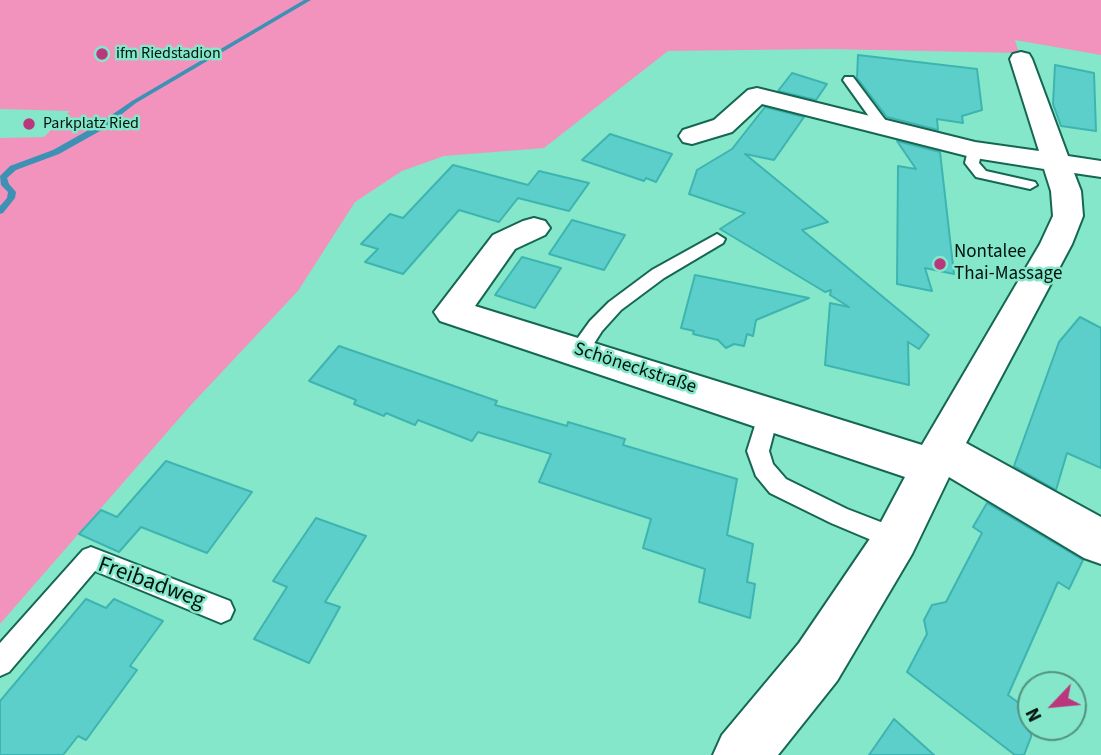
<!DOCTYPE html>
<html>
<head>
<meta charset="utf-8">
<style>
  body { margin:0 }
  #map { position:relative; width:1101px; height:755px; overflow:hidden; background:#85e7c9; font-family:"Source Sans 3",sans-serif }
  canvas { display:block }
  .north { position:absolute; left:1017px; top:671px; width:70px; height:70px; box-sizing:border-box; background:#85e7c9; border:2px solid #50927e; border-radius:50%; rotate:244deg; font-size:19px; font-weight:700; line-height:28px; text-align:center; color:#00130d }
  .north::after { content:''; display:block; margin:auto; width:24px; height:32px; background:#bb377d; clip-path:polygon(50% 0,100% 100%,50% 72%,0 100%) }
</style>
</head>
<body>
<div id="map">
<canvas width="1101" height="755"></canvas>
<div class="north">N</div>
</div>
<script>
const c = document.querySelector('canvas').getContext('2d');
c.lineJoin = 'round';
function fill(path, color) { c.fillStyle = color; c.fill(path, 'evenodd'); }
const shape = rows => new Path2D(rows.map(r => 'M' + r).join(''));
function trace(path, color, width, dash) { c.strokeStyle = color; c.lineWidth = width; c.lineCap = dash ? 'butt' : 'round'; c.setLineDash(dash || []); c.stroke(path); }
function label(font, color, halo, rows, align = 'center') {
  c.font = font + ' "Source Sans 3",sans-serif'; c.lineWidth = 5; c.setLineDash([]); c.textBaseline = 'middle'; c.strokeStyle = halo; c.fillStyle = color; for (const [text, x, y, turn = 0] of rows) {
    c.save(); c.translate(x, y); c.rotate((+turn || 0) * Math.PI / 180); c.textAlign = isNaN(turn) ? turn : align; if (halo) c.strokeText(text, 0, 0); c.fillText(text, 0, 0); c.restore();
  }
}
fill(shape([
  [0,0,1101,0,1101,55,1015,40,1019,53,828,49,668,51,544,148,444,156,402,171,355,202,298,291,190,406,0,624,0,138,44,137,70,111,0,109]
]), '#f293be');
fill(shape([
  [304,0,311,0,136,103,100,131,59,154,16,170,7,178,9,184,16,192,15,198,3,213,0,214,0,206,7,198,8,192,1,185,0,176,10,166,53,150,94,127,132,101,304,0]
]), '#3c91b4');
const building = shape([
  [858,55,977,69,982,110,962,116,963,123,937,119,938,130,887,117,857,78,858,55],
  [1055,65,1094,73,1096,131,1061,126,1053,104,1055,65],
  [792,73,827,84,816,100,778,91,792,73],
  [765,107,804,117,774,160,745,154,828,222,802,230,929,335,919,349,908,342,909,385,825,365,830,303,849,307,830,295,831,290,825,292,720,229,745,213,689,194,697,170,732,149,765,107],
  [610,134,672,154,656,182,646,178,644,181,582,160,610,134],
  [897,141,940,152,954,274,925,268,932,291,897,284,898,166,916,169,897,141],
  [453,165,528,185,539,171,589,183,569,211,518,198,499,222,459,210,403,274,365,262,378,249,361,244,390,214,403,218,453,165],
  [572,220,625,235,604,270,549,254,572,220],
  [522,257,561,268,535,308,495,295,522,257],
  [695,275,809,298,756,320,753,336,747,334,744,346,734,344,726,348,718,340,693,334,694,331,681,328,695,275],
  [1080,317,1101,328,1101,468,1067,453,1056,490,1014,466,1059,342,1080,317],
  [339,346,497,401,495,405,567,426,568,422,625,439,623,445,737,479,727,535,753,544,747,582,755,584,750,618,699,602,705,569,643,548,651,519,539,482,551,454,478,432,472,441,418,420,415,425,386,413,384,416,354,404,356,400,309,381,339,346],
  [166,461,252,492,207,553,141,527,119,552,79,534,101,510,117,517,166,461],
  [987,503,1083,560,1069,589,1058,582,1008,695,1031,712,1031,737,1024,755,1015,755,907,672,927,634,924,620,932,605,946,602,982,533,973,527,987,503],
  [316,518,366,536,325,602,340,607,309,663,254,639,287,587,273,581,316,518],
  [86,599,106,608,114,599,163,621,130,666,137,670,86,740,78,736,63,755,0,755,0,701,86,599],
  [894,719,934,755,869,755,894,719]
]);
fill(building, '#5dcfca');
trace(building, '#3eb4b0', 2);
const lane = shape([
  [845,77,853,77,892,129,890,132,880,132,843,80,845,77],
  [975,146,982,150,979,163,986,171,1035,182,1037,185,1030,189,976,177,965,163,968,150,975,146],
  [717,234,725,239,723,243,664,278,621,310,602,331,586,356,572,356,570,351,572,346,590,321,609,302,652,270,717,234],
  [769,405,776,407,779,413,769,451,773,464,786,479,847,509,904,531,908,539,904,547,896,550,888,547,831,523,770,493,756,476,747,451,759,413,762,407,769,405],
  [91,547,230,601,234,610,230,619,221,623,95,571,9,672,0,676,0,643,83,550,91,547]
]);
const street = shape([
  [1021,52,1029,54,1032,59,1068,156,1101,161,1101,177,1074,173,1081,191,1083,216,1072,244,966,443,1101,517,1101,564,1084,558,949,477,912,554,837,681,778,755,713,755,722,735,799,643,880,524,905,477,440,321,434,312,493,235,523,221,534,218,545,221,550,228,545,235,515,249,475,306,922,445,1040,244,1053,216,1051,191,1044,169,975,158,762,104,732,132,692,144,683,142,679,136,683,130,714,120,748,90,757,88,975,142,1039,151,1010,59,1013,54,1021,52]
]);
trace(lane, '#156753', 4);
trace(street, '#156753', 4);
fill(lane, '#fff');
fill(street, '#fff');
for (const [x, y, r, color] of [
  [102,54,7,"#bb377d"],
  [29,124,7,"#bb377d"],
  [940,264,7,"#bb377d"]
]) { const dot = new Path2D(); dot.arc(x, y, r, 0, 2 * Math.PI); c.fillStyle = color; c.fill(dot); trace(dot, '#85e7c9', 2.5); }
label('16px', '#00130d', '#85e7c9', [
  ["ifm Riedstadion",116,54],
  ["Parkplatz Ried",43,124]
], 'left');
label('19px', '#00130d', '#85e7c9', [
  ["Nontalee",954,253],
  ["Thai-Massage",954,275]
], 'left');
label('19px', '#00130d', '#85e7c9', [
  ["Schöneckstraße",635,369,18]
]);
label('23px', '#00130d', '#85e7c9', [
  ["Freibadweg",151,584,20]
]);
</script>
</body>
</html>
